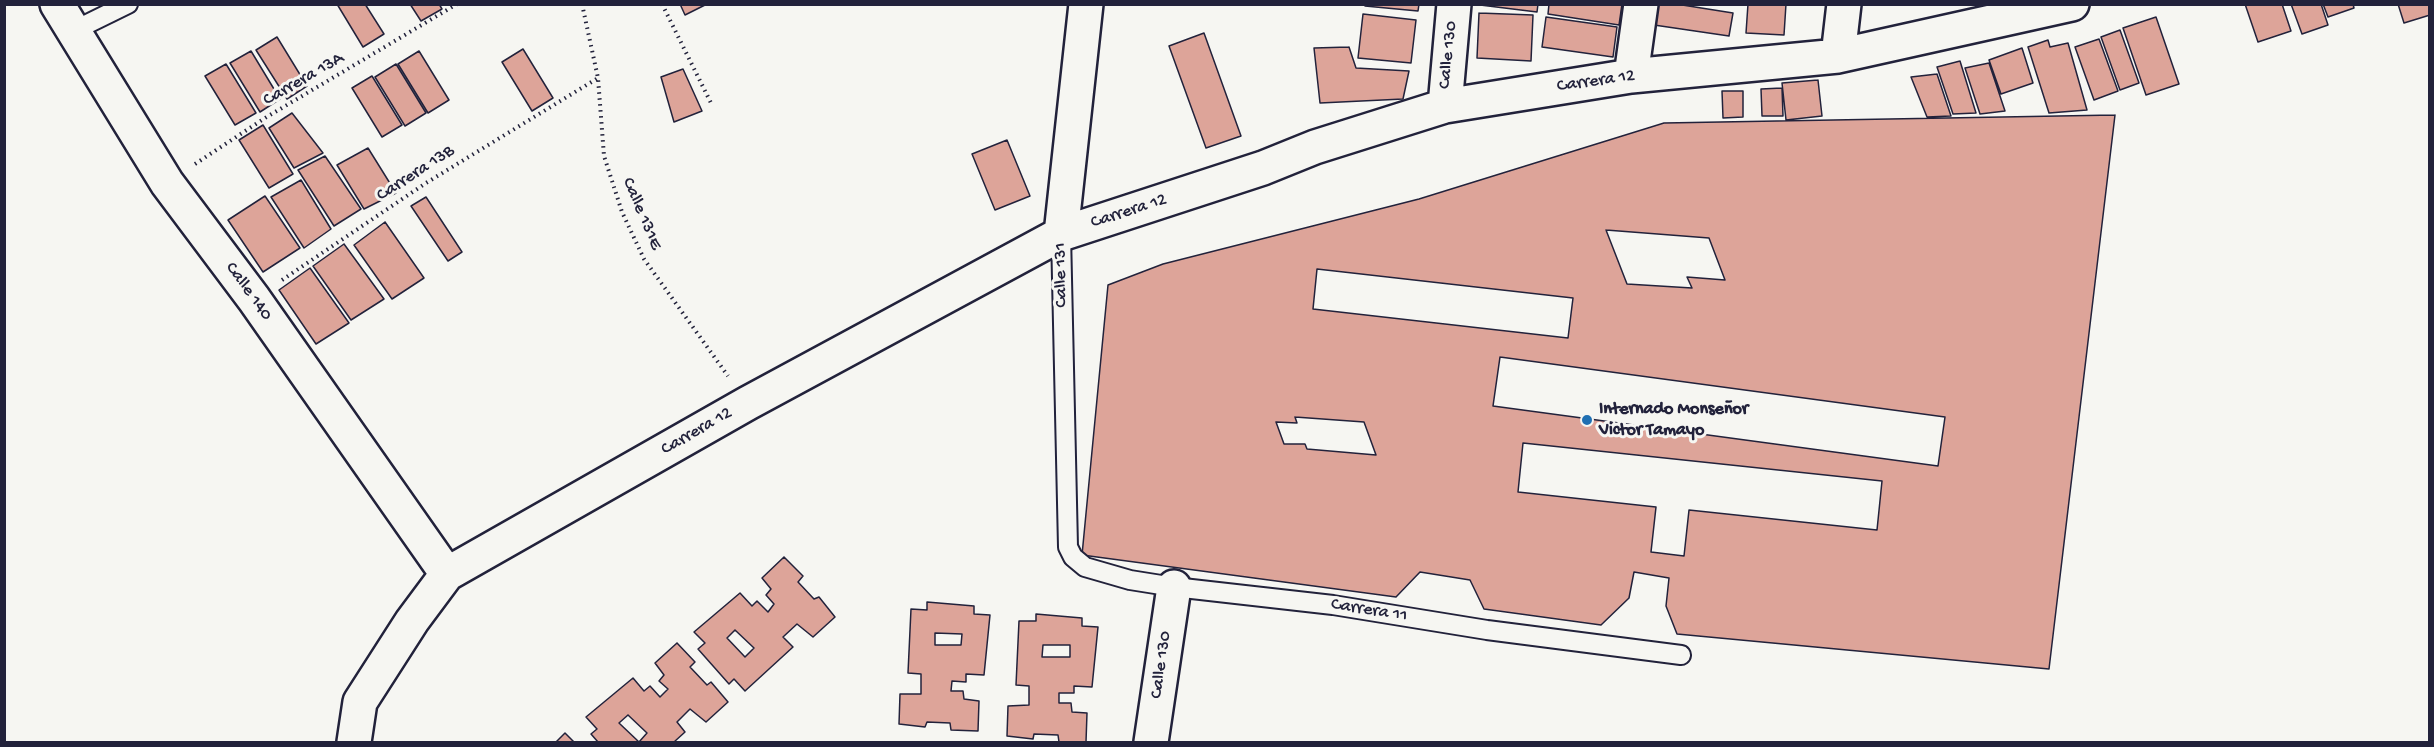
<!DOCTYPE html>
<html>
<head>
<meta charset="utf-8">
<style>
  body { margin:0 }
  #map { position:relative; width:2434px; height:747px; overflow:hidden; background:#f6f6f2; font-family:"Gochi Hand",sans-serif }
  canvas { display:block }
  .frame { position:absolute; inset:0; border:6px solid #22223b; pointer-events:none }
</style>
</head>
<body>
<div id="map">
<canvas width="2434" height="747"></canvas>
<div class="frame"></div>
</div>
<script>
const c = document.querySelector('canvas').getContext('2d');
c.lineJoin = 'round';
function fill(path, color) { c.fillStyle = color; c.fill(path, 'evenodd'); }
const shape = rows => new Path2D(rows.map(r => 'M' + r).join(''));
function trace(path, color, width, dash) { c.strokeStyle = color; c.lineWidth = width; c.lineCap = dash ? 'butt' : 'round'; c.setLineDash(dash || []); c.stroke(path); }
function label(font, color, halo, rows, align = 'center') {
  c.font = font + ' "Gochi Hand",sans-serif'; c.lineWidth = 6; c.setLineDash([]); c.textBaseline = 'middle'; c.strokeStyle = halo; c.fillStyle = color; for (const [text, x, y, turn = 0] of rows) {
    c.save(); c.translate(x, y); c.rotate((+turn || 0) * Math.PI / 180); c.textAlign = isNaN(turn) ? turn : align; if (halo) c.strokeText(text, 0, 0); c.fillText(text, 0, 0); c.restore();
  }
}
const building = shape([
  [337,4,365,4,384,34,363,47,337,4],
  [410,4,439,4,442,9,421,21,410,4],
  [680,4,707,4,685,15,680,4],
  [1365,4,1419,4,1418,11,1365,6,1365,4],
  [1472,4,1538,4,1537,12,1472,4],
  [1549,4,1622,4,1619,25,1548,14,1549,4],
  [1658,4,1676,4,1733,13,1729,36,1654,25,1658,4],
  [1748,4,1786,4,1784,35,1746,33,1748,4],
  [2245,4,2282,4,2291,31,2258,42,2245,4],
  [2291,4,2321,4,2328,25,2302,34,2291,4],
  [2323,4,2353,4,2354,8,2328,17,2323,4],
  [2398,4,2430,4,2430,15,2404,23,2398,4],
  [1479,13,1533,15,1531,61,1477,58,1479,13],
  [1363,14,1416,20,1411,63,1358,58,1363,14],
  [1546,17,1617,27,1613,57,1542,47,1546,17],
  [2156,17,2179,84,2146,95,2123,28,2156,17],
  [2120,30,2139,83,2120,90,2101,37,2120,30],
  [1204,33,1241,136,1206,148,1169,46,1204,33],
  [277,37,307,86,287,99,256,50,277,37],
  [2099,39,2118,91,2094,100,2075,47,2099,39],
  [2048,40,2050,47,2068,43,2087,110,2049,113,2028,47,2048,40],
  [1349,47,1356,68,1409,71,1403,99,1320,103,1314,48,1349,47],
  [2022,48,2033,83,2001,94,1989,60,2022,48],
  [523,49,553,98,532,111,502,62,523,49],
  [251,51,280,99,260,112,230,63,251,51],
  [419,51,449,100,428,113,398,64,419,51],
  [1960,61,1976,113,1953,114,1937,67,1960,61],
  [1989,63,2005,111,1980,114,1965,68,1989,63],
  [226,64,256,113,235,125,205,76,226,64],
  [396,64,426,113,405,126,375,77,396,64],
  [683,69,702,111,674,122,661,77,683,69],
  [1937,74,1951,116,1927,117,1911,77,1937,74],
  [372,76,402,125,382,137,352,88,372,76],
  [1818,80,1822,116,1786,120,1782,83,1818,80],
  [1782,88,1783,116,1762,116,1761,89,1782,88],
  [1722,91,1743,91,1743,117,1723,118,1722,91],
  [292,113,323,153,294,168,269,128,292,113],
  [2115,115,2049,669,1677,634,1666,606,1669,578,1634,572,1629,598,1601,625,1484,609,1470,580,1420,572,1396,597,1082,555,1108,285,1163,264,1419,199,1664,123,2115,115],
  [263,125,293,174,269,188,239,140,263,125],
  [1007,140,1030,196,995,210,972,154,1007,140],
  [368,148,396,193,364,209,337,165,368,148],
  [325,156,361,209,334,226,298,170,325,156],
  [301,180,331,229,304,248,271,197,301,180],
  [265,196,300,248,263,272,228,220,265,196],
  [426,197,462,252,448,261,411,206,426,197],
  [385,222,424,278,392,299,354,245,385,222],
  [1606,230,1709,238,1725,280,1687,277,1692,288,1627,284,1606,230],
  [344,244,384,299,351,320,313,266,344,244],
  [310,268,349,323,316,344,279,290,310,268],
  [1317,269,1573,298,1568,338,1313,309,1317,269],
  [1500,357,1945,417,1938,466,1493,406,1500,357],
  [1295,417,1364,422,1376,455,1307,449,1305,444,1284,444,1276,422,1297,423,1295,417],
  [1523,443,1882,481,1877,530,1689,510,1684,556,1651,552,1656,507,1518,492,1523,443],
  [784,557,803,576,798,582,814,599,819,597,835,617,813,637,797,624,783,637,793,647,745,691,734,679,729,684,698,649,705,643,694,632,740,593,752,606,757,601,768,612,774,604,766,595,771,589,762,578,784,557],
  [735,630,754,648,745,657,727,638,735,630],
  [927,602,974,606,974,614,990,615,984,675,966,674,966,682,952,681,951,691,963,691,964,699,979,701,978,731,951,730,950,723,927,722,925,727,899,724,900,694,921,694,921,674,908,673,911,609,927,610,927,602],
  [935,633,962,634,961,645,935,645,935,633],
  [1036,614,1082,618,1082,626,1098,627,1092,687,1074,686,1074,693,1059,693,1059,703,1071,703,1072,712,1087,713,1086,742,1059,742,1058,735,1034,734,1033,739,1007,736,1008,706,1029,705,1029,686,1016,685,1019,621,1036,621,1036,614],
  [1043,645,1070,645,1070,657,1042,657,1043,645],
  [677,643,695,662,690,667,707,685,711,682,728,702,706,722,690,709,677,722,685,732,674,742,598,742,591,734,597,729,586,717,633,678,644,691,650,686,660,697,668,689,659,681,664,675,655,663,677,643],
  [628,715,647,733,639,742,619,723,628,715],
  [565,733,574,742,556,742,565,733]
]);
fill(building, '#dda499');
trace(building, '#22223b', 1.5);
const lane = shape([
  [73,31,128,4],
  [1061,234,1068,547,1073,557,1085,567,1130,580,1174,587,1333,605,1487,630,1681,655]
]);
const street = shape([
  [57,4,167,183,254,299,447,574],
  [1838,56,1844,4],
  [1631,76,1641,4],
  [1445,106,1454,4],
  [1061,234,1086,4],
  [354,742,360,702,412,621,447,574,748,403,1061,234,1263,168,1315,147,1445,106,1631,76,1838,56,2072,4],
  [1151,742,1174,587]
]);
trace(lane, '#22223b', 22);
trace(street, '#22223b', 38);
trace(shape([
  [582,4,598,78,604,156,622,212,644,259,728,376],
  [662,4,712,105],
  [195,164,265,118,457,4],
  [282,280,426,183,598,78]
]), '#22223b', 4, [1.5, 4.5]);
trace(lane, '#f6f6f2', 18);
trace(street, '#f6f6f2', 33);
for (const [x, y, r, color] of [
  [1587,420,6,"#1f6fb2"]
]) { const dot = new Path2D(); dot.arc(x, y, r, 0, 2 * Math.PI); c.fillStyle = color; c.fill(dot); trace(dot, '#f6f6f2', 2); }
label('18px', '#22223b', '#f6f6f2', [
  ["Calle 130",1449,55,-84],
  ["Carrera 13A",304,80,-30],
  ["Carrera 12",1596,82,-8],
  ["Carrera 13B",416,174,-33],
  ["Carrera 12",1129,212,-18],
  ["Calle 131E",641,214,67],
  ["Calle 131",1062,275,-91],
  ["Calle 140",248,292,54],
  ["Carrera 12",697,432,-30],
  ["Carrera 11",1369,611,9],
  ["Calle 130",1162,665,-82]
]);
label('bold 18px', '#22223b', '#f6f6f2', [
  ["Internado Monseñor",1599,410],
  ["Victor Tamayo",1599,431]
], 'left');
</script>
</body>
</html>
